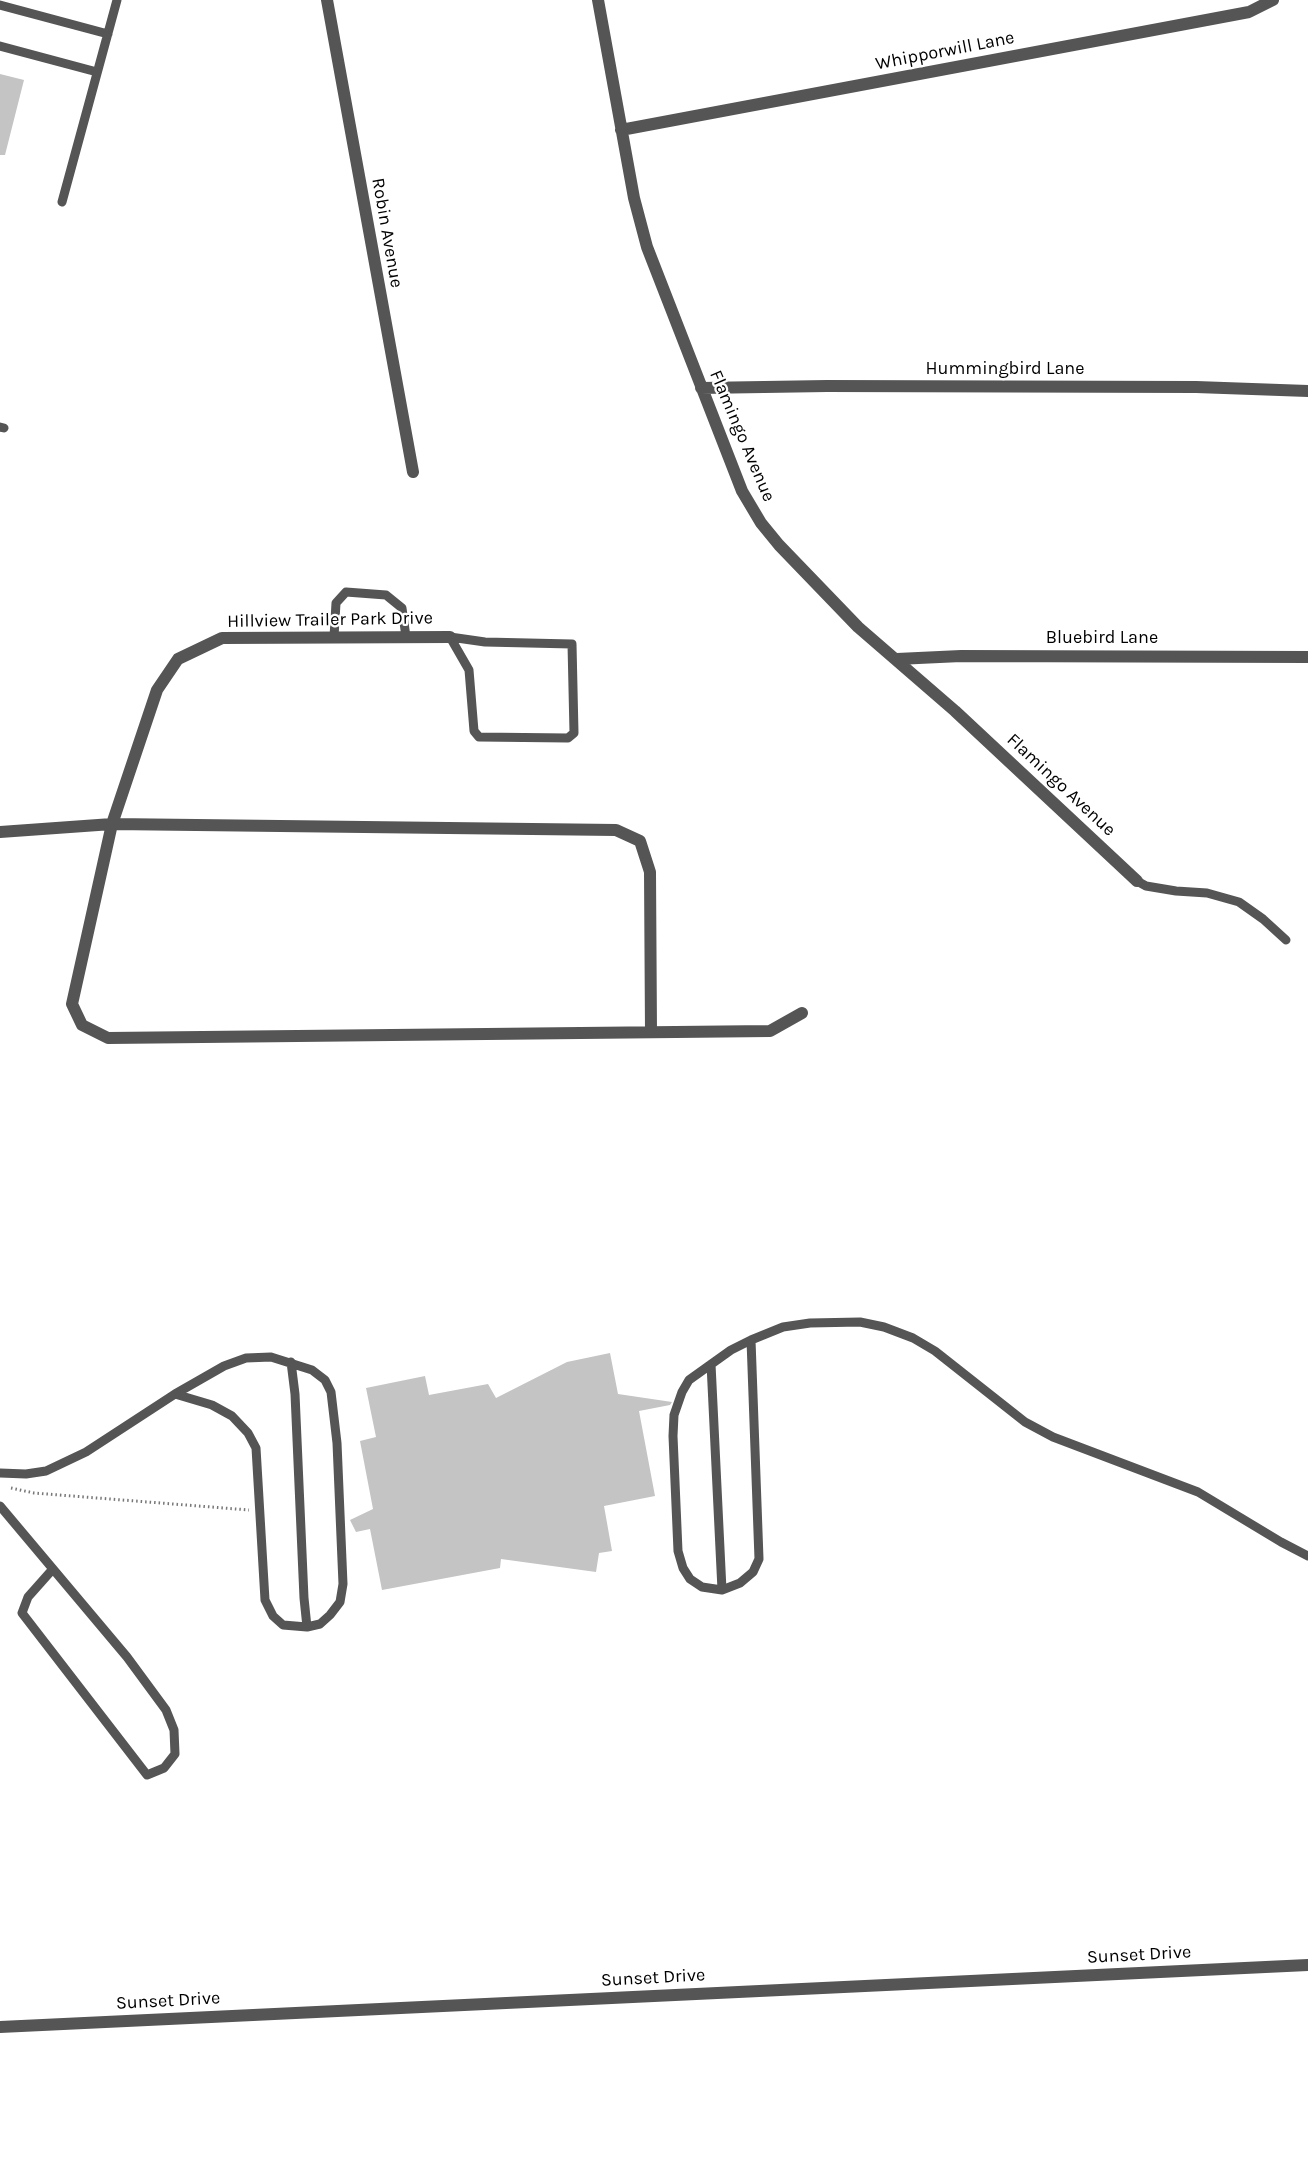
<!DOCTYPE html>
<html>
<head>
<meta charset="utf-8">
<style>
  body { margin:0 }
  canvas { display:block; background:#fff }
</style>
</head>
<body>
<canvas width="1308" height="2159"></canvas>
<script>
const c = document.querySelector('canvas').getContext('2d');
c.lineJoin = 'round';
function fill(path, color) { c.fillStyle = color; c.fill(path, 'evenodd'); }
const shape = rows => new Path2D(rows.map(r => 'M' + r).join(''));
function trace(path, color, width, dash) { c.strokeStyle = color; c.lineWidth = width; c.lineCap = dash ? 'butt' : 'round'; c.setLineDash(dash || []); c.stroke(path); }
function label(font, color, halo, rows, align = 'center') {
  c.font = font + ' Karla,sans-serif'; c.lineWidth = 4.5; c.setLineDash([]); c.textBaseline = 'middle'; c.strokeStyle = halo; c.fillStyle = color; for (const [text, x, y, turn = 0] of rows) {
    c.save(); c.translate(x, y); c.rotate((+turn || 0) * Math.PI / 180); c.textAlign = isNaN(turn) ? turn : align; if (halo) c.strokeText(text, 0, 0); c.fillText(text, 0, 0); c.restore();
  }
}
fill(shape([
  [0,74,24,80,5,155,0,155],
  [610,1353,618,1394,672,1402,670,1405,639,1411,655,1496,604,1506,612,1551,599,1553,596,1572,501,1559,500,1568,382,1590,370,1529,356,1532,350,1520,373,1509,360,1441,376,1437,366,1388,425,1376,429,1395,488,1384,496,1398,567,1362]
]), '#c4c4c4');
trace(shape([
  [11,1488,34,1493,249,1510]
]), '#777', 3, [1.5, 3]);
trace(shape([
  [0,5,108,34],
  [0,46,97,72],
  [62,202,117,0],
  [0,427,4,428],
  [334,637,336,603,346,592,386,595,402,608,406,637],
  [450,637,485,642,572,644,574,733,568,738,479,737,474,731,469,670,450,637],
  [1137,881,1146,886,1176,891,1207,893,1239,902,1263,919,1286,940],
  [751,1340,783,1327,810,1323,860,1322,884,1327,913,1338,935,1351,1025,1422,1053,1437,1198,1492,1281,1542,1308,1556],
  [751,1340,759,1559,753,1572,740,1583,722,1590,702,1587,690,1579,683,1568,678,1551,673,1436,674,1415,682,1392,689,1380,731,1350,751,1340],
  [271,1357,312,1370,325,1380,331,1392,337,1443,343,1584,340,1602,330,1615,320,1624,307,1627,283,1625,273,1616,265,1600,256,1448,248,1433,232,1416,212,1405,175,1394,224,1366,246,1358,271,1357],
  [291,1362,295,1394,304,1598,307,1627],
  [711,1364,722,1590],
  [0,1473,26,1474,46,1471,86,1452,175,1394],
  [0,1506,127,1657,166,1710,174,1730,175,1754,164,1768,147,1775,22,1613,28,1597,52,1570]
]), '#555', 9);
trace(shape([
  [327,0,413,472],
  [598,0,634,198,647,247,742,491,761,523,779,545,858,627,955,711,1137,881],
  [621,130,1249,12,1273,0],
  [701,388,827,386,1196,387,1308,391],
  [450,637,222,638,178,659,157,690,112,824,72,1004,82,1025,108,1038,770,1031,802,1013],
  [897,659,961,656,1308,657],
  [0,832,112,824,616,830,640,841,650,872,651,1032],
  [0,2027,1308,1965]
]), '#555', 12);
label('18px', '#000', '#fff', [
  ["Whipporwill Lane",945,51,-11],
  ["Robin Avenue",387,233,80],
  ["Hummingbird Lane",1005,369],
  ["Flamingo Avenue",742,436,67],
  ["Hillview Trailer Park Drive",330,620,-1],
  ["Bluebird Lane",1102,638],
  ["Flamingo Avenue",1061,785,43],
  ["Sunset Drive",1139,1955,-3],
  ["Sunset Drive",653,1978,-3],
  ["Sunset Drive",168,2001,-3]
]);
</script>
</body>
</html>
